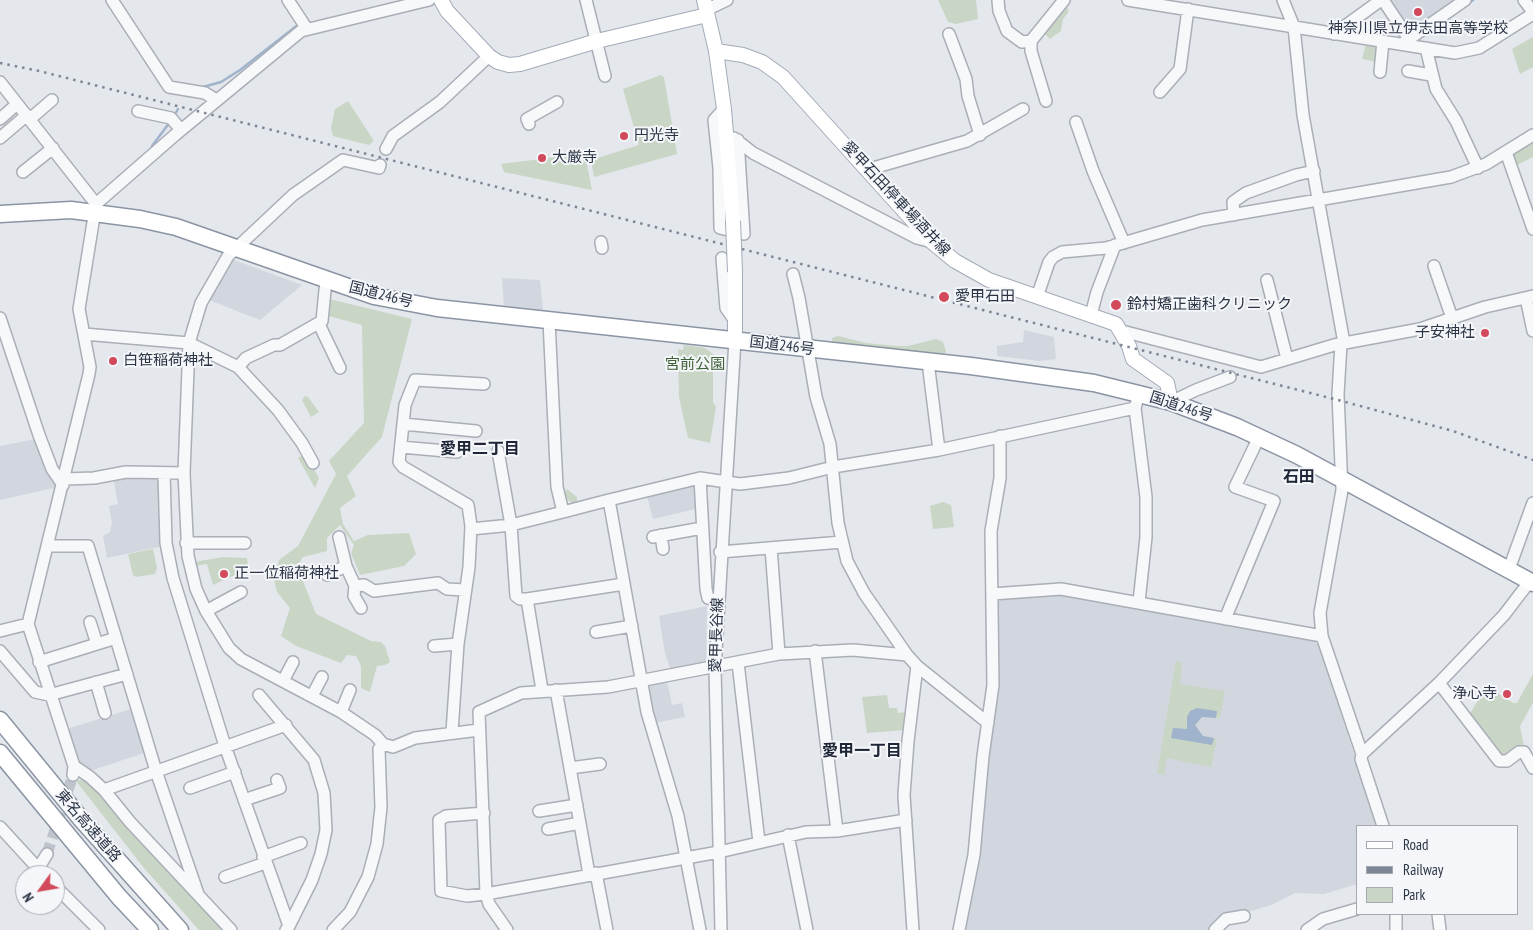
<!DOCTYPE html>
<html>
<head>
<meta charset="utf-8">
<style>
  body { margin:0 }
  #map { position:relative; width:1533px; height:930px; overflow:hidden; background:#e4e7ec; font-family:"PT Sans Narrow",sans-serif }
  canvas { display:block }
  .legend { position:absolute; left:1356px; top:825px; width:162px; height:90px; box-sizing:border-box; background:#f4f6f9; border:1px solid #a4a8b1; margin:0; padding:6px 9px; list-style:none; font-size:15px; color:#2b3445 }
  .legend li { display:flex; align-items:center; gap:10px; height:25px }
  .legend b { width:25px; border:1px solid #a4a8b1 }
  .north { position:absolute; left:15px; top:865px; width:50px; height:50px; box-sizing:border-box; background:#f4f6f9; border:1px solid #a4a8b1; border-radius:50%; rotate:238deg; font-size:14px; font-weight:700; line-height:20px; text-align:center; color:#2b3445 }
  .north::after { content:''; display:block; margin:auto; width:18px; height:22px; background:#d1495b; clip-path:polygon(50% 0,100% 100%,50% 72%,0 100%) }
</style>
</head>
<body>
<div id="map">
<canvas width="1533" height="930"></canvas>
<ul class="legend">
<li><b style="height:6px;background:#fff"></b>Road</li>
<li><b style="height:6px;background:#7d8696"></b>Railway</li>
<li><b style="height:14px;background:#c9d6c5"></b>Park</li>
</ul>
<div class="north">N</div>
</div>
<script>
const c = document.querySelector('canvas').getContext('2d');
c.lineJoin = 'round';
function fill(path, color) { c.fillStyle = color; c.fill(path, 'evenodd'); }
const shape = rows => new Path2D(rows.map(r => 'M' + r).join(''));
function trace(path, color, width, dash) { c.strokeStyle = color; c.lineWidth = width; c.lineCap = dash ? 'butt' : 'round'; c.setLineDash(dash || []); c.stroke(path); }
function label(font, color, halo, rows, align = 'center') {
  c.font = font + ' "PT Sans Narrow","Noto Sans JP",sans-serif'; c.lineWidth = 4; c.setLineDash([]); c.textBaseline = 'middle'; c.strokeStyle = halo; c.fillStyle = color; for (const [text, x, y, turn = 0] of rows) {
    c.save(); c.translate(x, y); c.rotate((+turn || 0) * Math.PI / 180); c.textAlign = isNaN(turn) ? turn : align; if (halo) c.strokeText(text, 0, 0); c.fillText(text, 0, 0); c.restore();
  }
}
fill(shape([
  [1390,0,1455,0,1417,26,1406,24],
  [234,260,302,285,260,320,209,300,231,261],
  [502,278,540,280,543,310,504,306],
  [1024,330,1054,337,1056,359,1040,361,997,356,997,346,1023,342],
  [36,439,58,487,0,500,0,446],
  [113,476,158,476,161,480,163,546,107,558,103,536,110,532,112,523,109,506,118,504],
  [695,484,700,508,653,519,647,496],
  [1048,592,1313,639,1319,644,1377,826,1357,826,1357,884,1324,894,1295,893,1271,905,1238,915,1213,930,961,930,977,853,997,597],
  [707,606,706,667,672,674,665,653,659,616],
  [667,681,672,705,682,703,685,717,654,723,647,690,648,685],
  [134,708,147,752,90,771,85,768,78,760,67,729]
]), '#d2d6de');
fill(shape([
  [938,0,976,0,978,19,956,24,948,22],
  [1065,6,1068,8,1068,13,1063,19,1061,31,1050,39,1042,31],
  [1533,37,1533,67,1520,74,1512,49],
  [1366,43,1380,46,1377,62,1362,59],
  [661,75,664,77,677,154,594,177,591,160,639,145,623,89],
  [348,101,374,141,369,145,333,136,331,128,335,109],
  [1533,141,1533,157,1515,166,1511,156],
  [584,150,592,190,504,172,501,164,557,157,558,160],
  [329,299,412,319,382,437,347,476,356,496,340,508,343,524,354,541,368,535,409,533,416,554,404,566,360,575,351,553,354,545,340,525,327,538,327,551,303,557,297,566,316,614,371,641,381,642,385,646,390,662,385,665,377,666,370,692,361,688,361,666,356,656,347,655,341,663,296,646,281,636,290,608,277,592,274,580,279,560,298,546,336,474,329,461,364,423,362,325,329,316],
  [838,336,866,343,897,346,908,346,936,339,943,342,946,351,944,356,833,344,832,338],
  [684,345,705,348,713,354,713,402,716,407,710,443,688,438,679,397,678,349,683,350],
  [305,396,308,397,319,412,311,417,302,400],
  [305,454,319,478,315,488,298,458],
  [567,489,577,497,577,503,573,504,563,496],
  [943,502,951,505,954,527,933,529,930,506],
  [153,549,157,568,155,574,136,577,133,575,128,554],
  [223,557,247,558,248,569,213,585,207,564,195,566,194,562],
  [1176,661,1182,662,1180,684,1225,691,1220,718,1202,717,1195,725,1203,736,1217,739,1211,767,1167,758,1164,775,1157,774],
  [1533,674,1533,703,1520,726,1524,746,1510,758,1504,759,1469,715,1487,686,1513,703,1517,703],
  [887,695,889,708,897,708,898,713,907,712,905,730,867,733,862,697],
  [87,778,229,930,199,930,144,868,76,781]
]), '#c9d6c5');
fill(shape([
  [1197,708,1217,711,1216,718,1202,717,1195,725,1203,736,1214,738,1212,745,1171,738,1173,728,1187,729,1187,717,1190,711]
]), '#9fb4cc');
trace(shape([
  [1468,4,1473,0],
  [203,87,221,82,240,70,299,24],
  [174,116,178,109],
  [152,146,170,122]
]), '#9fb4cc', 2.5);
trace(shape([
  [47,854,73,775]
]), '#bfc3cb', 11, [11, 5.5]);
const minor = shape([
  [112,0,169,87,205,93,216,100],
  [288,0,307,29],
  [586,0,605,76],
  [998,0,999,11,1007,31,1022,42,1031,41],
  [1128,0,1455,53,1479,48,1533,14],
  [1283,0,1294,27,1303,115,1344,343],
  [1383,0,1409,39],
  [1524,0,1533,12],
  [706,10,727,0],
  [949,34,966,79,968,96,980,135],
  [1334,34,1381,0],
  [1402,44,1465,0],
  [1426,48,1436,89,1456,121,1478,168],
  [1408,71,1431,75],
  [1380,72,1383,41],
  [0,82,96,204],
  [1160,92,1180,69,1188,9],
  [1046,101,1031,51,1031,41,1064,0],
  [724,109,714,120,719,168,720,228,744,234,738,140],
  [138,111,171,118,181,130],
  [0,119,17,104],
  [30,119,52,100],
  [1076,122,1093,171,1124,243],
  [529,124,527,119,557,102],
  [0,138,27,115],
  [734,138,753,153,917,238,932,242],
  [386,149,393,136,440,102,489,56],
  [1506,152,1533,229],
  [380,165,379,168,343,160,293,195,228,256,201,303,189,343,184,473,188,556,196,589,206,611,229,648,241,659,341,712,375,735,383,744,393,747,415,738,479,730],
  [866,170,967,141,1023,109],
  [23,172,53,148],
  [1234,215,1233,202,1246,193,1296,175,1314,171],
  [601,242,602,248],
  [722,258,726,308,735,321],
  [1434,266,1452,318],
  [793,274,799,298,816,397,830,444,838,523,847,561,864,593,907,655,917,666,988,723],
  [1267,280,1287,359],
  [1037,297,1049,262,1053,257,1062,252,1106,248,1202,220,1451,177,1486,164,1533,135],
  [1526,298,1533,331],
  [1091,315,1097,292,1115,245],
  [0,318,39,435,52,469,63,485],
  [549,321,557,487,563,512,609,500,647,712,678,816,700,930],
  [319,324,340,368],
  [1122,331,1261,367,1334,345,1420,329,1485,307,1533,296],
  [84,334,189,343,238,367,278,410,302,443,313,463],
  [1341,344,1338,394,1342,490,1320,613,1322,636,1362,754],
  [928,362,939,450],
  [238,367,246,358,274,345,280,345,322,321,326,280],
  [1171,402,1196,390,1230,377],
  [1135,408,1146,497,1146,537,1139,602],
  [403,424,476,431],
  [401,447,457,452],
  [164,473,166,543,173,578,225,746,289,926,286,930],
  [700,478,706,589,708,598,718,601],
  [65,479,94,478,126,472,184,473],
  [609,500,700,478,740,484,789,478,833,467,939,450,1135,408,1139,394],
  [563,512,511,525,516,596,520,599,527,599,624,584],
  [471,529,511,525,498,451],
  [661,535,663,549],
  [339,537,346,566],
  [653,537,702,528],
  [186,543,245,543],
  [47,546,88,546,156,771,198,894],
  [771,548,779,654],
  [720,552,842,542],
  [1509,569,1533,503],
  [327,575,346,566,355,586],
  [992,594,1061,589,1322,636],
  [527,599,542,690],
  [361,608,354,596,355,586,364,585,374,591,438,583,447,589,465,590],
  [206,611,241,592],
  [1225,619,1274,501,1235,487,1259,437],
  [90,622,97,644],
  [0,631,28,624],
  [596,632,632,626],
  [434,646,458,644],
  [0,651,35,692,49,695,127,674],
  [815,651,837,831],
  [39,662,116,638],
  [738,663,759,842],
  [283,681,293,662],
  [96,682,105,713],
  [1439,683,1499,761,1507,761,1519,752,1524,752,1533,768],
  [556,690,589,874],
  [259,695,314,760,324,793,326,830,321,854,312,880,289,926],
  [312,696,322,677],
  [341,712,350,690],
  [452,732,458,644,469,567,471,526,468,505,403,467,399,462,405,405,415,380,484,384],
  [74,766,90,777,104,790,130,822,231,930],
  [570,768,600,764],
  [73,775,74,766,28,624,89,374,90,367,79,309,96,204,175,135,301,31,429,0],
  [190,788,235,772],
  [104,790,286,725],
  [244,800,280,788,277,780],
  [539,811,577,805],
  [484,813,446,816,439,820,441,891,467,896,486,894,719,852,806,832,837,831,906,820],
  [1383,826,1361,759,1362,754,1439,683,1504,615,1530,581],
  [0,827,44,875],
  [548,829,580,823],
  [788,835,807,930],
  [263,857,301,843],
  [38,869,47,854],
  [596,873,607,930],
  [225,877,265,863],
  [55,886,99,930],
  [1438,914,1440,930],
  [333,930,350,912,368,877,377,844,381,807,379,749,383,744],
  [507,930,489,904,486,894,479,712,521,693,608,687,779,654,853,650,907,655],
  [721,930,715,668,735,340],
  [913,930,904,795,908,741,917,666],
  [959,930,974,855,983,756,993,685,991,531,1000,478,1000,436],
  [1215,930,1226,919,1244,916],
  [1307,930,1323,919,1357,909],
  [1396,930,1396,914]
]);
const major = shape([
  [441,0,447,11,489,56,498,62,509,65,520,64,597,41,707,15],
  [704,0,716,51,724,109,733,221],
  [716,51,743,55,762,62,783,77,932,242,955,261,989,280,1116,324,1129,346,1133,359,1167,383,1171,402],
  [735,272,735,340]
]);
const highway = shape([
  [0,214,71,210,140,219,176,227,374,296,437,308,971,366,1094,383,1171,402,1237,427,1297,455,1533,583],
  [0,720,81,819,180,930],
  [0,753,119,897,150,930]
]);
trace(minor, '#a9aeb7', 14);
trace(major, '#a3abb8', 16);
trace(highway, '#8b94a3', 19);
trace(minor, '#f7f8fa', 11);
trace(major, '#fff', 14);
trace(highway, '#fff', 16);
trace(shape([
  [0,63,39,71,1338,400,1453,431,1533,460]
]), '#7d8696', 2.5, [2.5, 5]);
const majorBridge = shape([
  [733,221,735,272]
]);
trace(majorBridge, '#a3abb8', 16, []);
trace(majorBridge, '#fff', 14);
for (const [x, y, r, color] of [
  [1418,12,5,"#d1495b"],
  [624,136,5,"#d1495b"],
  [542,158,5,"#d1495b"],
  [944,297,6,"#d1495b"],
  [1116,305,6,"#d1495b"],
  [1485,333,5,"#d1495b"],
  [113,361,5,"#d1495b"],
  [224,574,5,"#d1495b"],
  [1507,694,5,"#d1495b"]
]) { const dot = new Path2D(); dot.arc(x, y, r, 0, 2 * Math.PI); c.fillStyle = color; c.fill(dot); trace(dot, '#f4f6f9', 2); }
label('15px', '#2b3445', '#f4f6f9', [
  ["神奈川県立伊志田高等学校",1418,29,"center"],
  ["円光寺",634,136],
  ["大厳寺",552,158],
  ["愛甲石田",955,297],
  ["鈴村矯正歯科クリニック",1127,305],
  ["子安神社",1475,333,"right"],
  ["白笹稲荷神社",123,361],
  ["正一位稲荷神社",234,574],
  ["浄心寺",1497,694,"right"]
], 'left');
label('15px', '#2b3445', '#f4f6f9', [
  ["愛甲石田停車場酒井線",896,199,47],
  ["国道246号",381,295,14],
  ["国道246号",782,346,7],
  ["国道246号",1181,407,18],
  ["愛甲長谷線",717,635,-88],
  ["東名高速道路",88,826,49]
]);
label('15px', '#3f6138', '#f4f6f9', [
  ["宮前公園",695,365]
]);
label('bold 16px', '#1d2536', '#f4f6f9', [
  ["愛甲二丁目",480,449],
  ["石田",1299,477],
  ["愛甲一丁目",862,751]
]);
</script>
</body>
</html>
